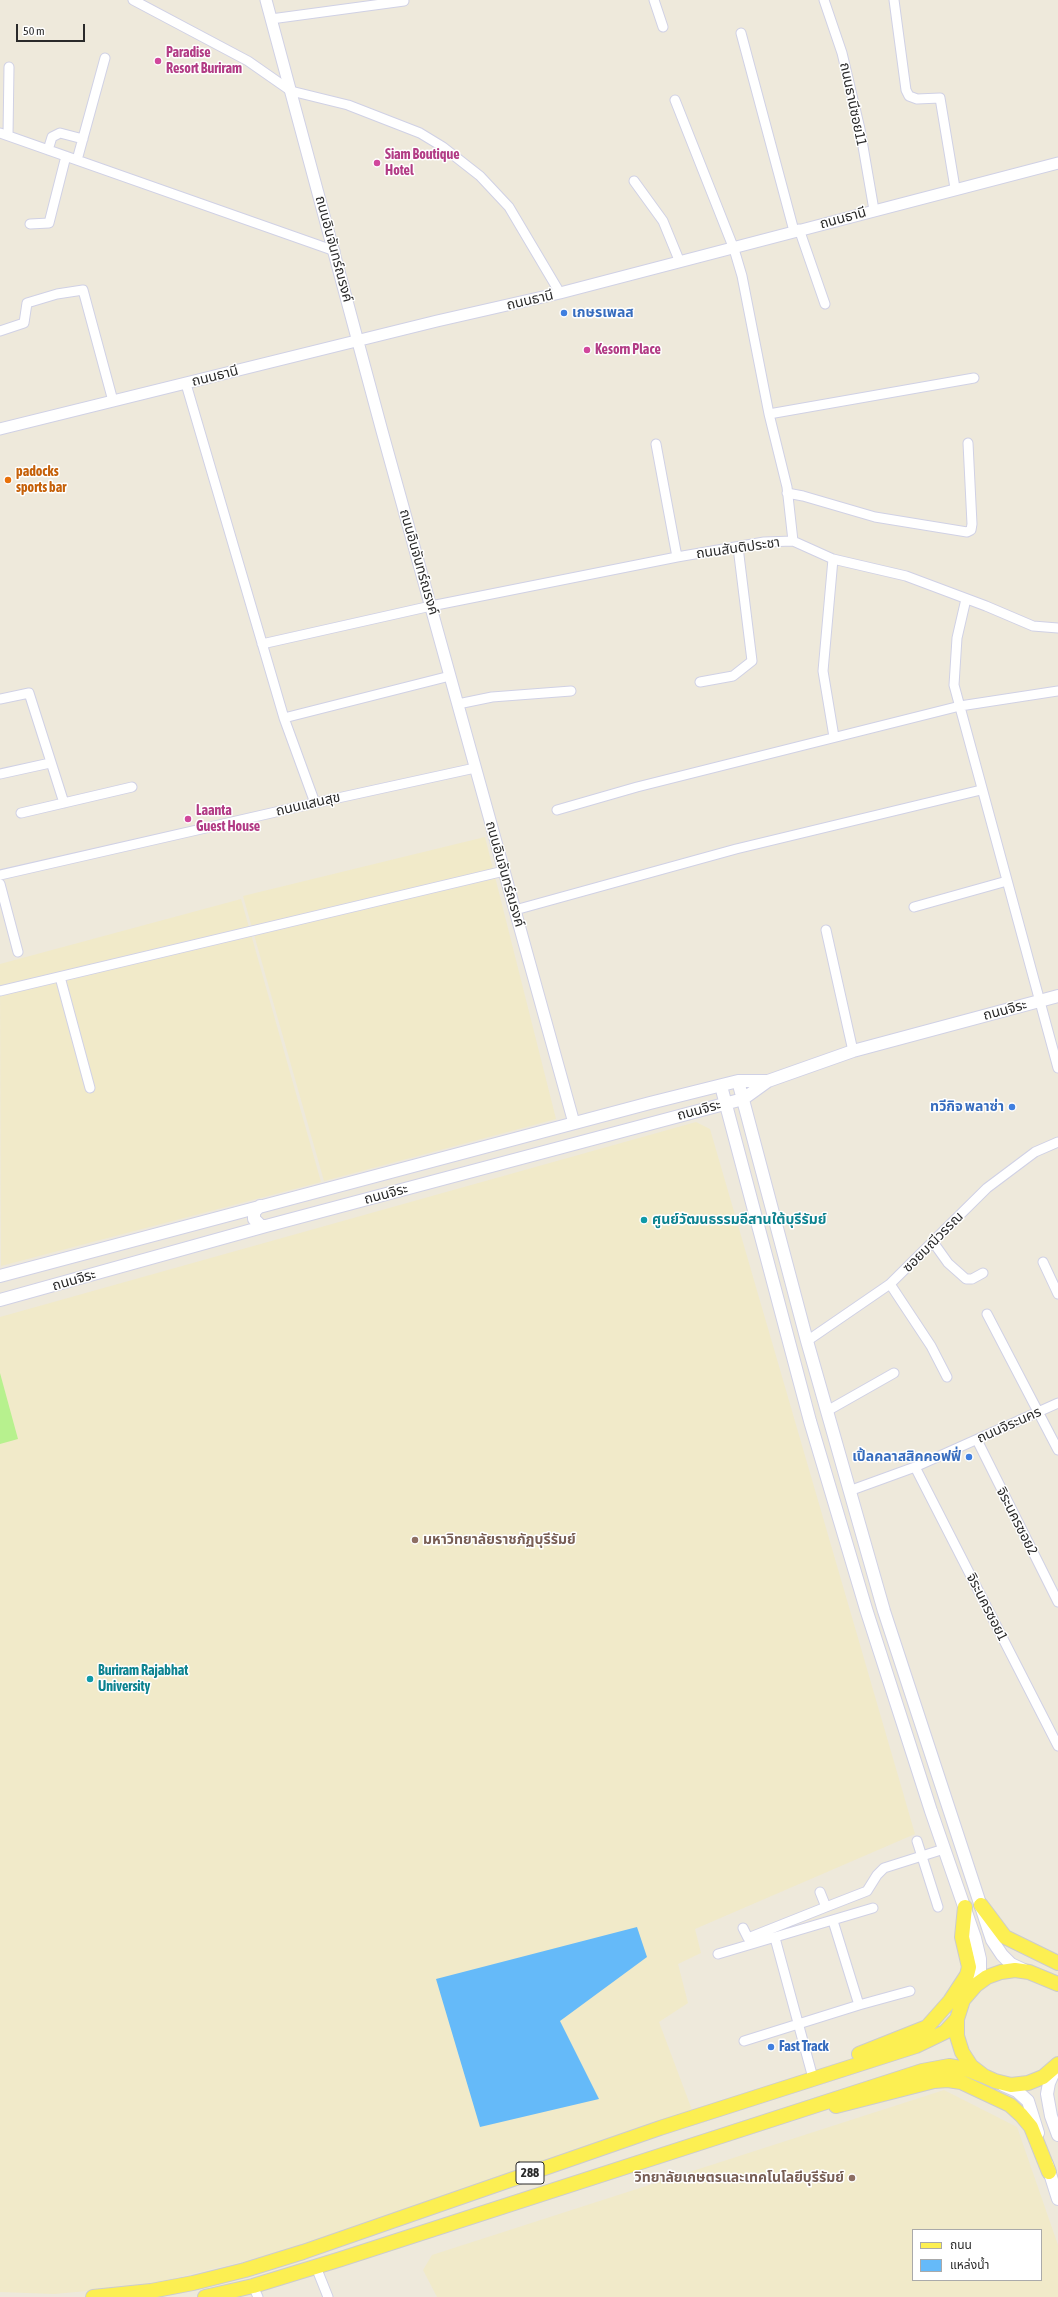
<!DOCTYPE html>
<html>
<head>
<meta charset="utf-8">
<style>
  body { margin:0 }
  #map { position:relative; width:1058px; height:2297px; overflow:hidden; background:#eee9db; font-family:"Asap Condensed","Noto Sans Thai",sans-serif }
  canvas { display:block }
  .legend { position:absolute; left:912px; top:2229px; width:130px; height:52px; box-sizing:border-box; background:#fff; border:1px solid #aaa; margin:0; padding:5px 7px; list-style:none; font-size:12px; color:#2a2a2a }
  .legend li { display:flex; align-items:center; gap:8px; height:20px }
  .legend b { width:20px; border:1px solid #aaa }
  .scale { position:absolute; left:16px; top:24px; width:69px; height:18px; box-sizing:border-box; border:2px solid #2a2a2a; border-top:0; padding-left:5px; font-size:12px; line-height:14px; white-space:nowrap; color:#2a2a2a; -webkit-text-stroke:3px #fff; paint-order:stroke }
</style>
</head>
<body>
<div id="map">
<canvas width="1058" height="2297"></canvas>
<ul class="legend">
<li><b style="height:5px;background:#fcef52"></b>ถนน</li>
<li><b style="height:11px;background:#65baf9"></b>แหล่งน้ำ</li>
</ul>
<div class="scale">50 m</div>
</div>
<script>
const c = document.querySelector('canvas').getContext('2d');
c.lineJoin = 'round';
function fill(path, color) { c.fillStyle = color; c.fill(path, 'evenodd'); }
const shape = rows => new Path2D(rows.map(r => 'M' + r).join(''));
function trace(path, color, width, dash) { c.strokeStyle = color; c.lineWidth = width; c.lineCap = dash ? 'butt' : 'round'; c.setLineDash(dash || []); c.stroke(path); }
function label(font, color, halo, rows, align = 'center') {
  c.font = font + ' "Asap Condensed","Noto Sans Thai",sans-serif'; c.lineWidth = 3; c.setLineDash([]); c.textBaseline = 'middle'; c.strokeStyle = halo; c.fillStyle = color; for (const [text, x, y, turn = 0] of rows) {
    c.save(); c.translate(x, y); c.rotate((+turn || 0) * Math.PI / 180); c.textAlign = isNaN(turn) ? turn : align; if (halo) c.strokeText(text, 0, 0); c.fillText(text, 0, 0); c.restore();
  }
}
fill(shape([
  [485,837,556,1119,324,1181,243,896],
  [241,899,321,1182,1,1266,0,964],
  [696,1122,710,1129,915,1834,695,1929,701,1953,678,1964,688,2003,659,2022,692,2110,294,2249,142,2286,54,2294,0,2292,0,1317],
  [944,2090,1017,2127,1058,2245,1058,2297,437,2297,423,2270,432,2255],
  [913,2230,1041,2230,1041,2280,913,2280]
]), '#f1eac9');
fill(shape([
  [0,1373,18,1439,0,1444]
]), '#b7f18e');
fill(shape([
  [637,1927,647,1957,560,2021,599,2099,480,2127,436,1979]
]), '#65baf9');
const minor = shape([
  [133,0,248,61,291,91,348,105,420,133,443,147,480,176,509,207,560,293],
  [654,0,663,27],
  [824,0,842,53,860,129,874,210],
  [894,0,906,90,909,96,917,99,940,98,955,188],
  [271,19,404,1],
  [741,33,794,231],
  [675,100,734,249,742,276,769,414,787,487,793,541],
  [0,133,335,251],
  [8,135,9,67],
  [48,150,52,137,60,133,83,139],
  [77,160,105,58],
  [634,181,663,221,679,260],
  [30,224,49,223,66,156],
  [799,229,825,304],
  [0,331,24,323,27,303,57,294,83,290,113,401],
  [186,384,284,718,315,803],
  [769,414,974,378],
  [656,444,677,557],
  [787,493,803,496,875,517,967,532,971,530,972,524,968,443],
  [833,559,823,671,834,737],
  [966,599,957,638,954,685,1058,1068],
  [262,644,431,606,677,557,764,542,793,541,833,559,906,576,986,606,1033,626,1058,628],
  [700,682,733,676,752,661,738,547],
  [0,699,29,693,64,803],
  [458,704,492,697,571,691],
  [284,718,450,676],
  [0,774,50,763],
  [557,810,637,787,960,706,1058,691],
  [21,813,132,787],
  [0,875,315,803,475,768],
  [0,884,18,952],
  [914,907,1007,881],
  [515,910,736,849,981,790],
  [826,930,853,1051],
  [60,977,90,1088],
  [0,991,504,871],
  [933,1242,948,1263,966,1279,972,1279,983,1273],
  [1043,1262,1058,1294],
  [890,1284,931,1346,947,1377],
  [987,1314,1058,1450],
  [807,1341,890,1284,987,1188,1035,1152,1058,1142],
  [827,1411,894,1373],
  [977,1440,1058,1602],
  [915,1467,1058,1746],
  [849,1491,915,1467,1058,1403],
  [917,1841,938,1907],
  [820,1892,826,1907],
  [743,1928,748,1938,826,1907,867,1891,877,1875,884,1868,944,1849],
  [775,1938,813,2078],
  [718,1954,873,1908],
  [859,2005,910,1991],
  [744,2041,859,2005,833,1921],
  [316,2267,328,2297],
  [253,2286,258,2297]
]);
const tertiary = shape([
  [266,0,382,431,574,1123],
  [0,429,437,321,560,293,1058,163]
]);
const secondary = shape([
  [738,1081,807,1341,884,1611,992,1940,1002,1955,1011,1964,1024,1970],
  [721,1086,810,1421,866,1609,931,1811,975,1938,980,1959,980,1973,976,1985],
  [260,1206,254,1212,254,1219,261,1226,266,1226],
  [0,1276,650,1103,738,1081,768,1081],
  [0,1300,266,1226,743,1099,768,1081,853,1051,1058,996],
  [1056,2067,1049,2083,1047,2094,1051,2116,1058,2135],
  [1003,2085,1017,2091,1028,2101,1038,2133],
  [1047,2164,1058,2199]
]);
const primary = shape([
  [981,1905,1005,1937,1058,1963],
  [1058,1984,1029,1972,1015,1970,1001,1972,987,1977,976,1985,963,2000,957,2019,957,2036,962,2052,971,2066,984,2076,995,2081,1011,2085,1028,2083,1043,2077,1058,2064],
  [859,2054,927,2027,950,2001,967,1975,969,1967,962,1937,965,1907],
  [836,2106,934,2081,948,2080,961,2082,1010,2105,1021,2115,1031,2127,1049,2172],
  [93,2297,151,2291,193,2283,245,2270,303,2252,660,2128,916,2046,945,2032,957,2019],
  [205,2297,253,2286,341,2259,922,2071,949,2066,966,2069,984,2076]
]);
trace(minor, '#d0d1e5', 11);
trace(tertiary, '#d0d1e5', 13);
trace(secondary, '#d0d1e5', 14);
trace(primary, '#ccc', 16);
trace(minor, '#fff', 9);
trace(tertiary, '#fff', 11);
trace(secondary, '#fff', 12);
trace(primary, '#fcef52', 14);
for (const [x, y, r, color] of [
  [158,61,4,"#d1479c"],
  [377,163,4,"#d1479c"],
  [564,313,4,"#3f7fe0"],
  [587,350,4,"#d1479c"],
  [8,480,4,"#e8710a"],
  [188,819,4,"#d1479c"],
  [1012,1107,4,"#3f7fe0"],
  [644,1220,4,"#0f9aa8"],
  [969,1457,4,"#3f7fe0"],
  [415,1540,4,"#8d6e63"],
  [90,1679,4,"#0f9aa8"],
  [771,2047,4,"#3f7fe0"],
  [852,2178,4,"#8d6e63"]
]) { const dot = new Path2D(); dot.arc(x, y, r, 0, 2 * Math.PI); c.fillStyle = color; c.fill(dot); trace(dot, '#fff', 1.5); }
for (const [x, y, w] of [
  [530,2173,28]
]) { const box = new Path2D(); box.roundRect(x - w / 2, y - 11, w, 22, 3); c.fillStyle = '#fff'; c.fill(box); trace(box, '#2a2a2a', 1); }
label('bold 13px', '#2a2a2a', null, [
  ["288",530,2173]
]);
label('bold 14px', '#b23c85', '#fff', [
  ["Paradise",166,53],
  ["Resort Buriram",166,69],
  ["Siam Boutique",385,155],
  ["Hotel",385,171],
  ["Kesorn Place",595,350],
  ["Laanta",196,811],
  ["Guest House",196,827]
], 'left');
label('14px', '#2a2a2a', '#fff', [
  ["ถนนธานีซอย11",853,104,78],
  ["ถนนธานี",843,218,-15],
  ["ถนนอินจันทร์ณรงค์",334,249,75],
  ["ถนนธานี",530,300,-13],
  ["ถนนธานี",215,376,-14],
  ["ถนนสันติประชา",738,548,-8],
  ["ถนนอินจันทร์ณรงค์",419,562,74],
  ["ถนนแสนสุข",308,804,-13],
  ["ถนนอินจันทร์ณรงค์",505,874,74],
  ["ถนนจิระ",1005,1010,-15],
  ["ถนนจิระ",699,1110,-15],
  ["ถนนจิระ",386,1194,-15],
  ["ซอยมณีวรรณ",933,1242,-45],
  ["ถนนจิระ",74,1280,-16],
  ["ถนนจิระนคร",1009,1425,-24],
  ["จิระนครซอย2",1017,1521,63],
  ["จิระนครซอย1",987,1607,63]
]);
label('bold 14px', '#366cbe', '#fff', [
  ["เกษรเพลส",572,313],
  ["ทวีกิจ พลาซ่า",1004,1107,"right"],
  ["เปิ้ลคลาสสิคคอฟฟี่",961,1457,"right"],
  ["Fast Track",779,2047]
], 'left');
label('bold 14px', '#c56008', '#fff', [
  ["padocks",16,472],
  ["sports bar",16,488]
], 'left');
label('bold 14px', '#0d838f', '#fff', [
  ["ศูนย์วัฒนธรรมอีสานใต้บุรีรัมย์",652,1220],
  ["Buriram Rajabhat",98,1671],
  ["University",98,1687]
], 'left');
label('bold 14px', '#785e54', '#fff', [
  ["มหาวิทยาลัยราชภัฏบุรีรัมย์",423,1540],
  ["วิทยาลัยเกษตรและเทคโนโลยีบุรีรัมย์",844,2178,"right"]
], 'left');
</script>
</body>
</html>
